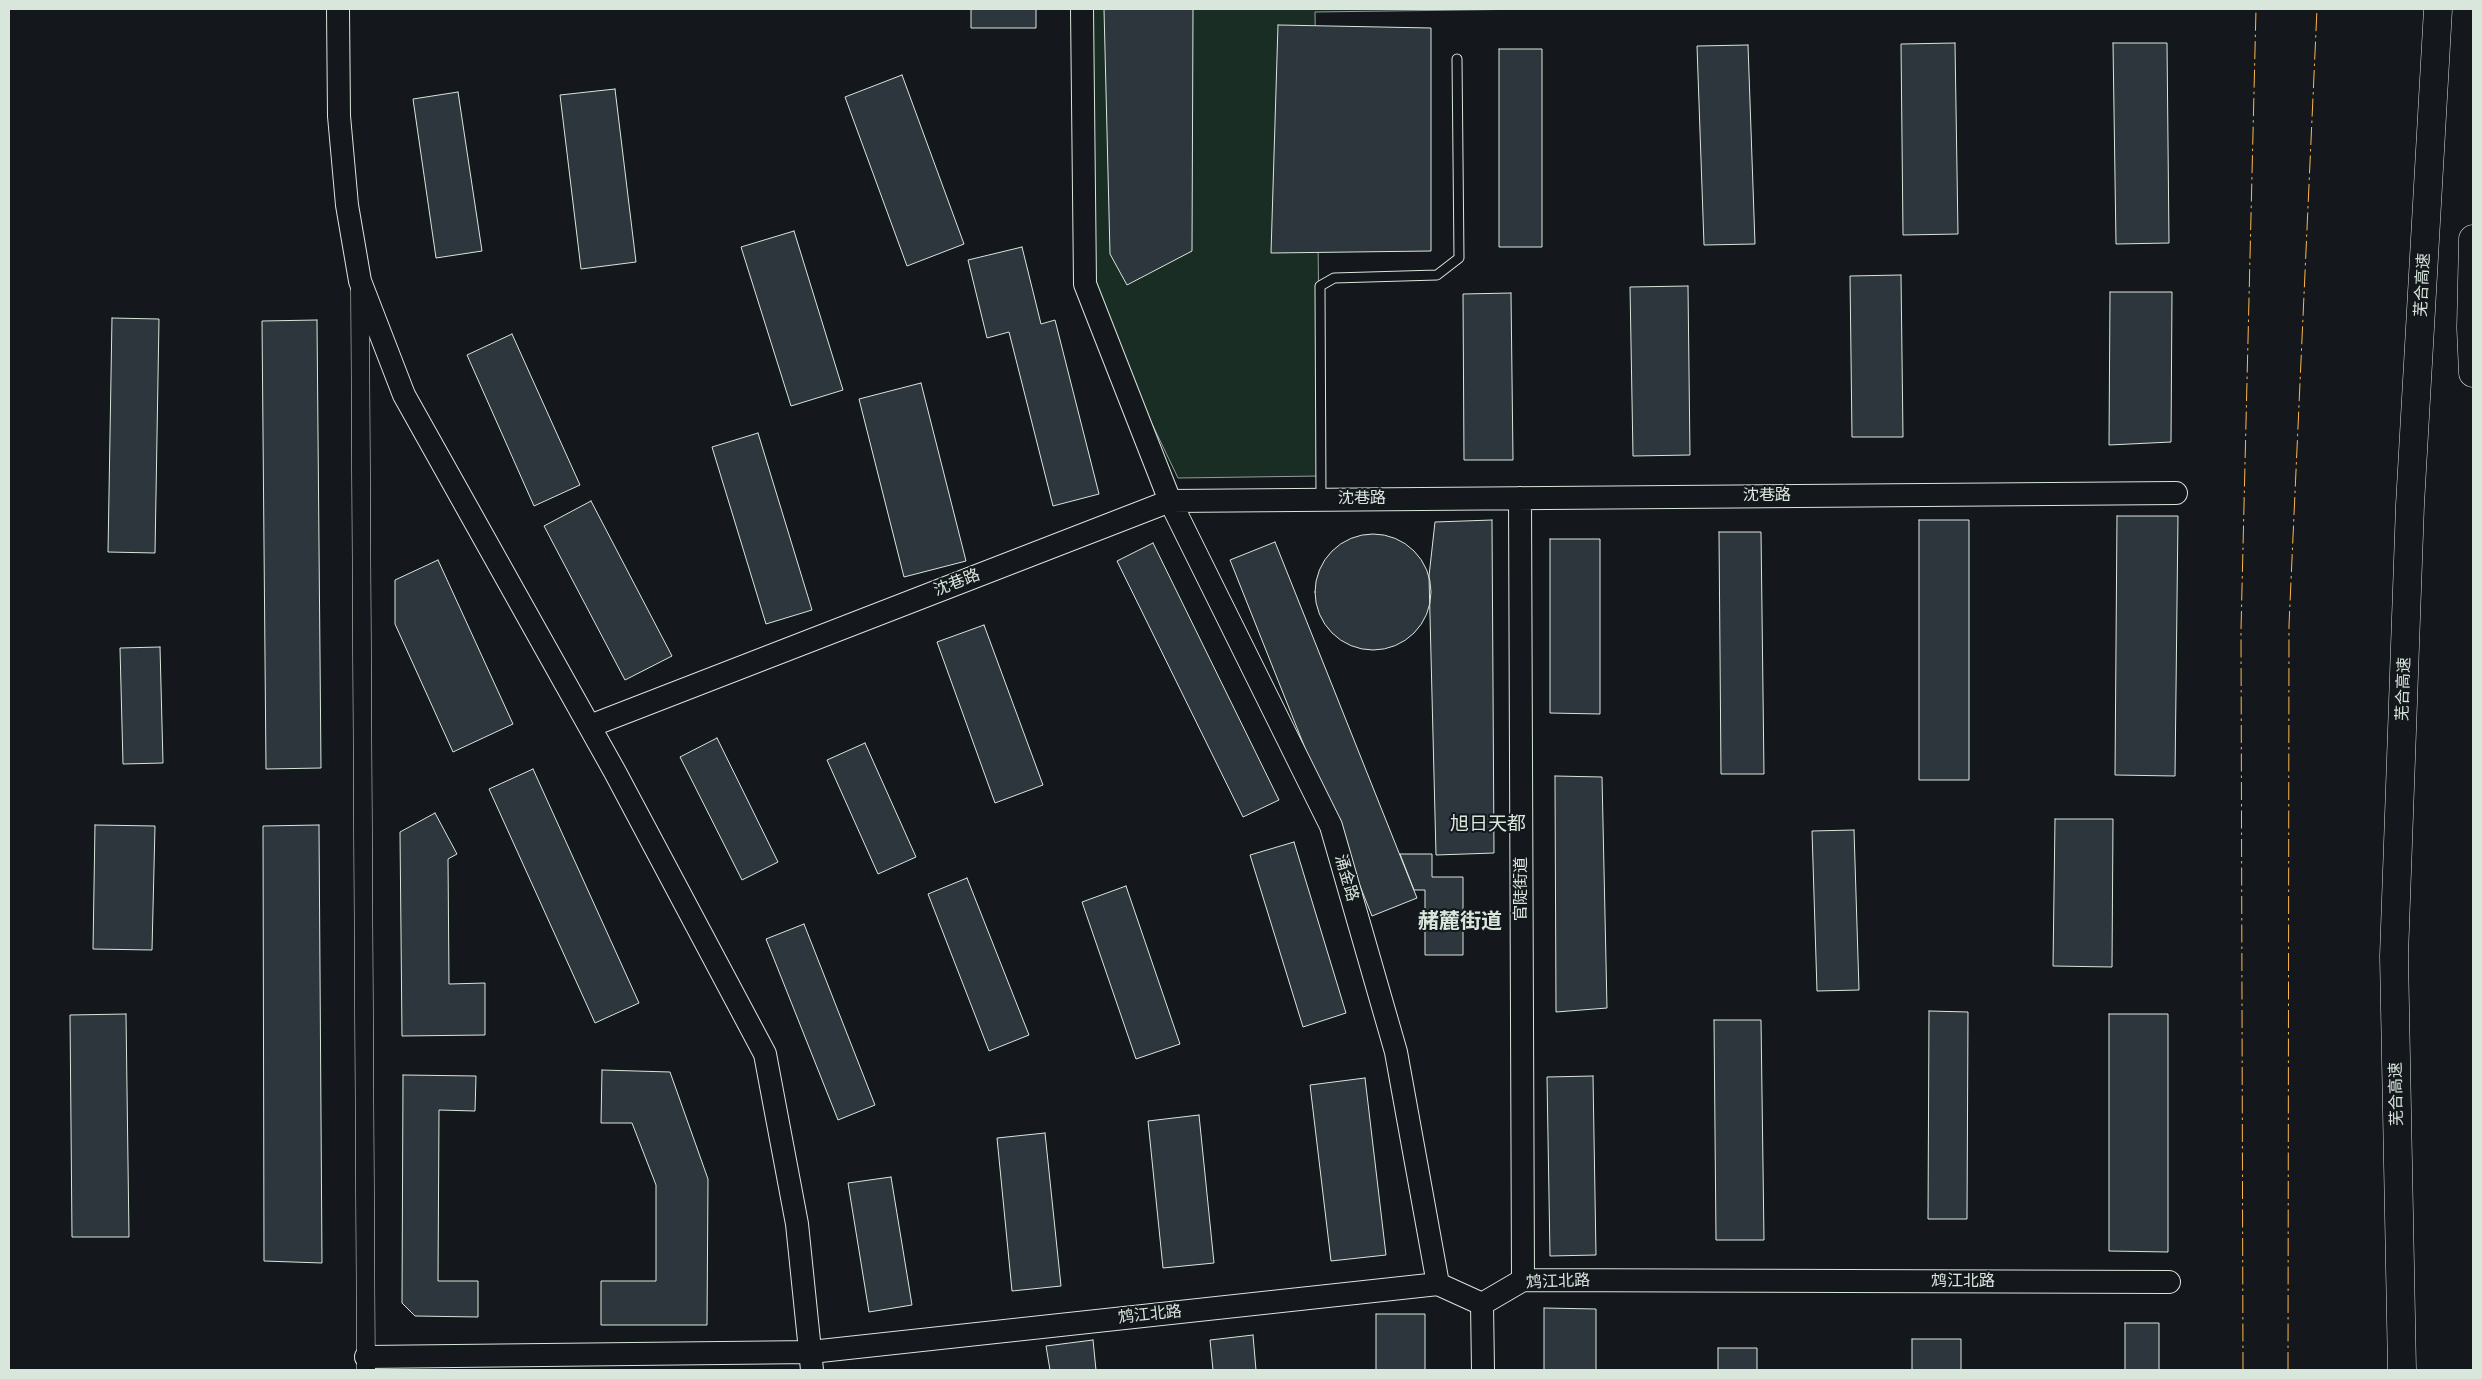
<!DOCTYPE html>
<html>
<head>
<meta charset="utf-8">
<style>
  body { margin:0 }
  #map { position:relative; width:2482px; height:1379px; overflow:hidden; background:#14181c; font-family:"Space Grotesk",sans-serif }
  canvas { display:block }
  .frame { position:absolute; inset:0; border:10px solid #d8e6dc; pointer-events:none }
</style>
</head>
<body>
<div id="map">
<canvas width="2482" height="1379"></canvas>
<div class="frame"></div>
</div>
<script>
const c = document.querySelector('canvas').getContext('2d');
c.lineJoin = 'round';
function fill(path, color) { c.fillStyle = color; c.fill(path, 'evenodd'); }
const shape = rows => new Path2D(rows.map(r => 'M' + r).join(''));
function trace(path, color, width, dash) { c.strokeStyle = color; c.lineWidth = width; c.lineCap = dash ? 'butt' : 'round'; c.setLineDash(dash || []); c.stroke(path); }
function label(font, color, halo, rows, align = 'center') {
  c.font = font + ' "Space Grotesk","Noto Sans SC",sans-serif'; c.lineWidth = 4; c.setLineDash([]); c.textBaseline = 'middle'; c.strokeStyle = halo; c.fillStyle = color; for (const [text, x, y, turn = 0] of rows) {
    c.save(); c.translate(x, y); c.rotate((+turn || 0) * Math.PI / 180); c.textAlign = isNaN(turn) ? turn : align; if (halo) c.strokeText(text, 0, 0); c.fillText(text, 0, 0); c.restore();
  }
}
const green = shape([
  [1088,9,1536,9,1315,12,1321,476,1178,478,1085,284,1088,9]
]);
fill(green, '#1a2d24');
trace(green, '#939e99', 1);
const building = shape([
  [971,9,1036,9,1036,28,971,28,971,9],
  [1104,9,1193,9,1192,251,1127,285,1110,254,1104,9],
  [1278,25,1431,28,1431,251,1271,253,1278,25],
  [1955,43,1958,234,1903,235,1901,44,1955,43],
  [2113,43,2167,43,2169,243,2116,244,2113,43],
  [1748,45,1755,244,1704,245,1697,46,1748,45],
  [1499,49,1542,49,1542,247,1499,247,1499,49],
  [902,75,964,244,907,266,845,97,902,75],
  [615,89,636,262,581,269,560,95,615,89],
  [458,92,482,251,436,258,413,99,458,92],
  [794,231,843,390,791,406,741,247,794,231],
  [1022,247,1041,324,1055,320,1099,494,1053,506,1009,332,987,338,968,260,1022,247],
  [1901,275,1903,437,1852,437,1850,276,1901,275],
  [1688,286,1690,455,1633,456,1630,287,1688,286],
  [2110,292,2172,292,2171,442,2109,445,2110,292],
  [1511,293,1513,460,1464,460,1463,294,1511,293],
  [112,318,159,319,155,553,108,552,112,318],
  [317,320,321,768,266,769,262,321,317,320],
  [512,334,580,485,534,506,467,355,512,334],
  [921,383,966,561,904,577,859,399,921,383],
  [758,433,812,610,766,624,712,447,758,433],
  [591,501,672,656,625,680,544,526,591,501],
  [2117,516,2178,516,2175,776,2115,775,2117,516],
  [1492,520,1494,853,1436,855,1429,576,1435,522,1492,520],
  [1919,520,1969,520,1969,780,1919,780,1919,520],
  [1719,532,1761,532,1764,774,1721,774,1719,532],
  '1315 592a58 58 0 1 1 116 0a58 58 0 1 1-116 0Z',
  [1550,539,1600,539,1600,714,1550,713,1550,539],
  [1275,542,1417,898,1372,916,1230,560,1275,542],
  [1153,543,1279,800,1243,817,1117,561,1153,543],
  [438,560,513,724,453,752,395,624,395,580,438,560],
  [984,625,1043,785,995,803,937,642,984,625],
  [160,647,163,763,123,764,120,648,160,647],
  [717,738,778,862,742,880,680,757,717,738],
  [865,743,916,857,878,874,827,760,865,743],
  [533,769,639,1003,595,1023,489,789,533,769],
  [1555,776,1602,777,1607,1008,1556,1012,1555,776],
  [435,813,457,854,448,859,449,984,485,983,485,1035,402,1036,400,832,435,813],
  [2055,819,2113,819,2112,967,2053,966,2055,819],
  [95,825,155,826,152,950,93,949,95,825],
  [319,825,322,1263,264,1261,263,826,319,825],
  [1854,830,1859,990,1817,991,1812,831,1854,830],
  [1294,842,1346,1013,1303,1027,1250,855,1294,842],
  [1400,854,1432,854,1432,877,1463,877,1463,955,1425,955,1425,890,1414,890,1400,854],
  [967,878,1029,1035,989,1051,928,894,967,878],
  [1126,886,1180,1044,1136,1059,1082,902,1126,886],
  [804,924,875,1105,838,1120,766,939,804,924],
  [1929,1011,1968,1012,1967,1219,1928,1219,1929,1011],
  [126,1014,129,1237,72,1237,70,1015,126,1014],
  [2109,1014,2168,1014,2168,1252,2109,1251,2109,1014],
  [1714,1020,1761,1020,1764,1240,1716,1240,1714,1020],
  [602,1070,670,1072,708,1179,707,1325,601,1325,601,1281,656,1281,656,1185,632,1123,601,1123,602,1070],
  [403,1075,476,1076,475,1111,439,1110,438,1281,478,1281,478,1317,415,1316,402,1303,403,1075],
  [1593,1076,1596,1255,1550,1256,1547,1077,1593,1076],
  [1365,1078,1386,1255,1331,1261,1310,1085,1365,1078],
  [1199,1115,1214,1263,1163,1268,1148,1121,1199,1115],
  [1045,1133,1061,1286,1012,1291,997,1138,1045,1133],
  [891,1177,912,1305,869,1312,848,1183,891,1177],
  [1544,1308,1596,1309,1596,1370,1544,1370,1544,1308],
  [1376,1314,1425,1314,1425,1370,1376,1370,1376,1314],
  [2125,1323,2159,1323,2159,1370,2125,1370,2125,1323],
  [1253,1335,1256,1370,1213,1370,1210,1340,1253,1335],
  [1912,1339,1961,1339,1961,1370,1912,1370,1912,1339],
  [1093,1340,1096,1370,1050,1370,1046,1346,1093,1340],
  [1718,1348,1757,1348,1757,1370,1718,1370,1718,1348]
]);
fill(building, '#2c363c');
trace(building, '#d8e6dc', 1);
const service = shape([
  [1321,499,1320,286,1334,278,1437,275,1459,258,1457,59]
]);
const minor = shape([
  [360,289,366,1370]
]);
const tertiary = shape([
  [338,9,339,116,347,205,360,281,404,395,615,772,765,1054,797,1224,812,1370],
  [1082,9,1085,284,1170,501,1331,826,1396,1052,1438,1284],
  [1520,498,1523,1280],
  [590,726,1170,501,2176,493],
  [1482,1304,1483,1370],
  [366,1357,811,1352,1438,1284,1482,1304,1523,1280,2169,1282]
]);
const motorway = shape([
  [2473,239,2471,328,2473,373],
  [2402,1370,2394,956,2410,505,2438,9]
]);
trace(service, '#d8e6dc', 11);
trace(minor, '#d8e6dc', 19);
trace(tertiary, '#d8e6dc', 24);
trace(motorway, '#d8e6dc', 29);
trace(service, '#14181c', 9);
trace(minor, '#14181c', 18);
trace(tertiary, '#14181c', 22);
trace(motorway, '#14181c', 28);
trace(shape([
  [2243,1370,2241,630,2256,9],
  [2288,1370,2289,625,2317,9]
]), '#ffb74d', 1, [18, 4, 2.5, 4]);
label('16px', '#d8e6dc', '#14181c', [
  ["芜合高速",2423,285,-87],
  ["沈巷路",1767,496],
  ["沈巷路",1362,499],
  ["沈巷路",957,583,-21],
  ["芜合高速",2404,689,-88],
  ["涌金路",1346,878,74],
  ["官陡街道",1522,889,-90],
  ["芜合高速",2397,1094,-91],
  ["鸩江北路",1558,1282,-2],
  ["鸩江北路",1963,1282],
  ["鸩江北路",1150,1315,-6]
]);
label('19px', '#d8e6dc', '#14181c', [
  ["旭日天都",1488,825]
]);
label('bold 21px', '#d8e6dc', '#14181c', [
  ["赭麓街道",1460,922]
]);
</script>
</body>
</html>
